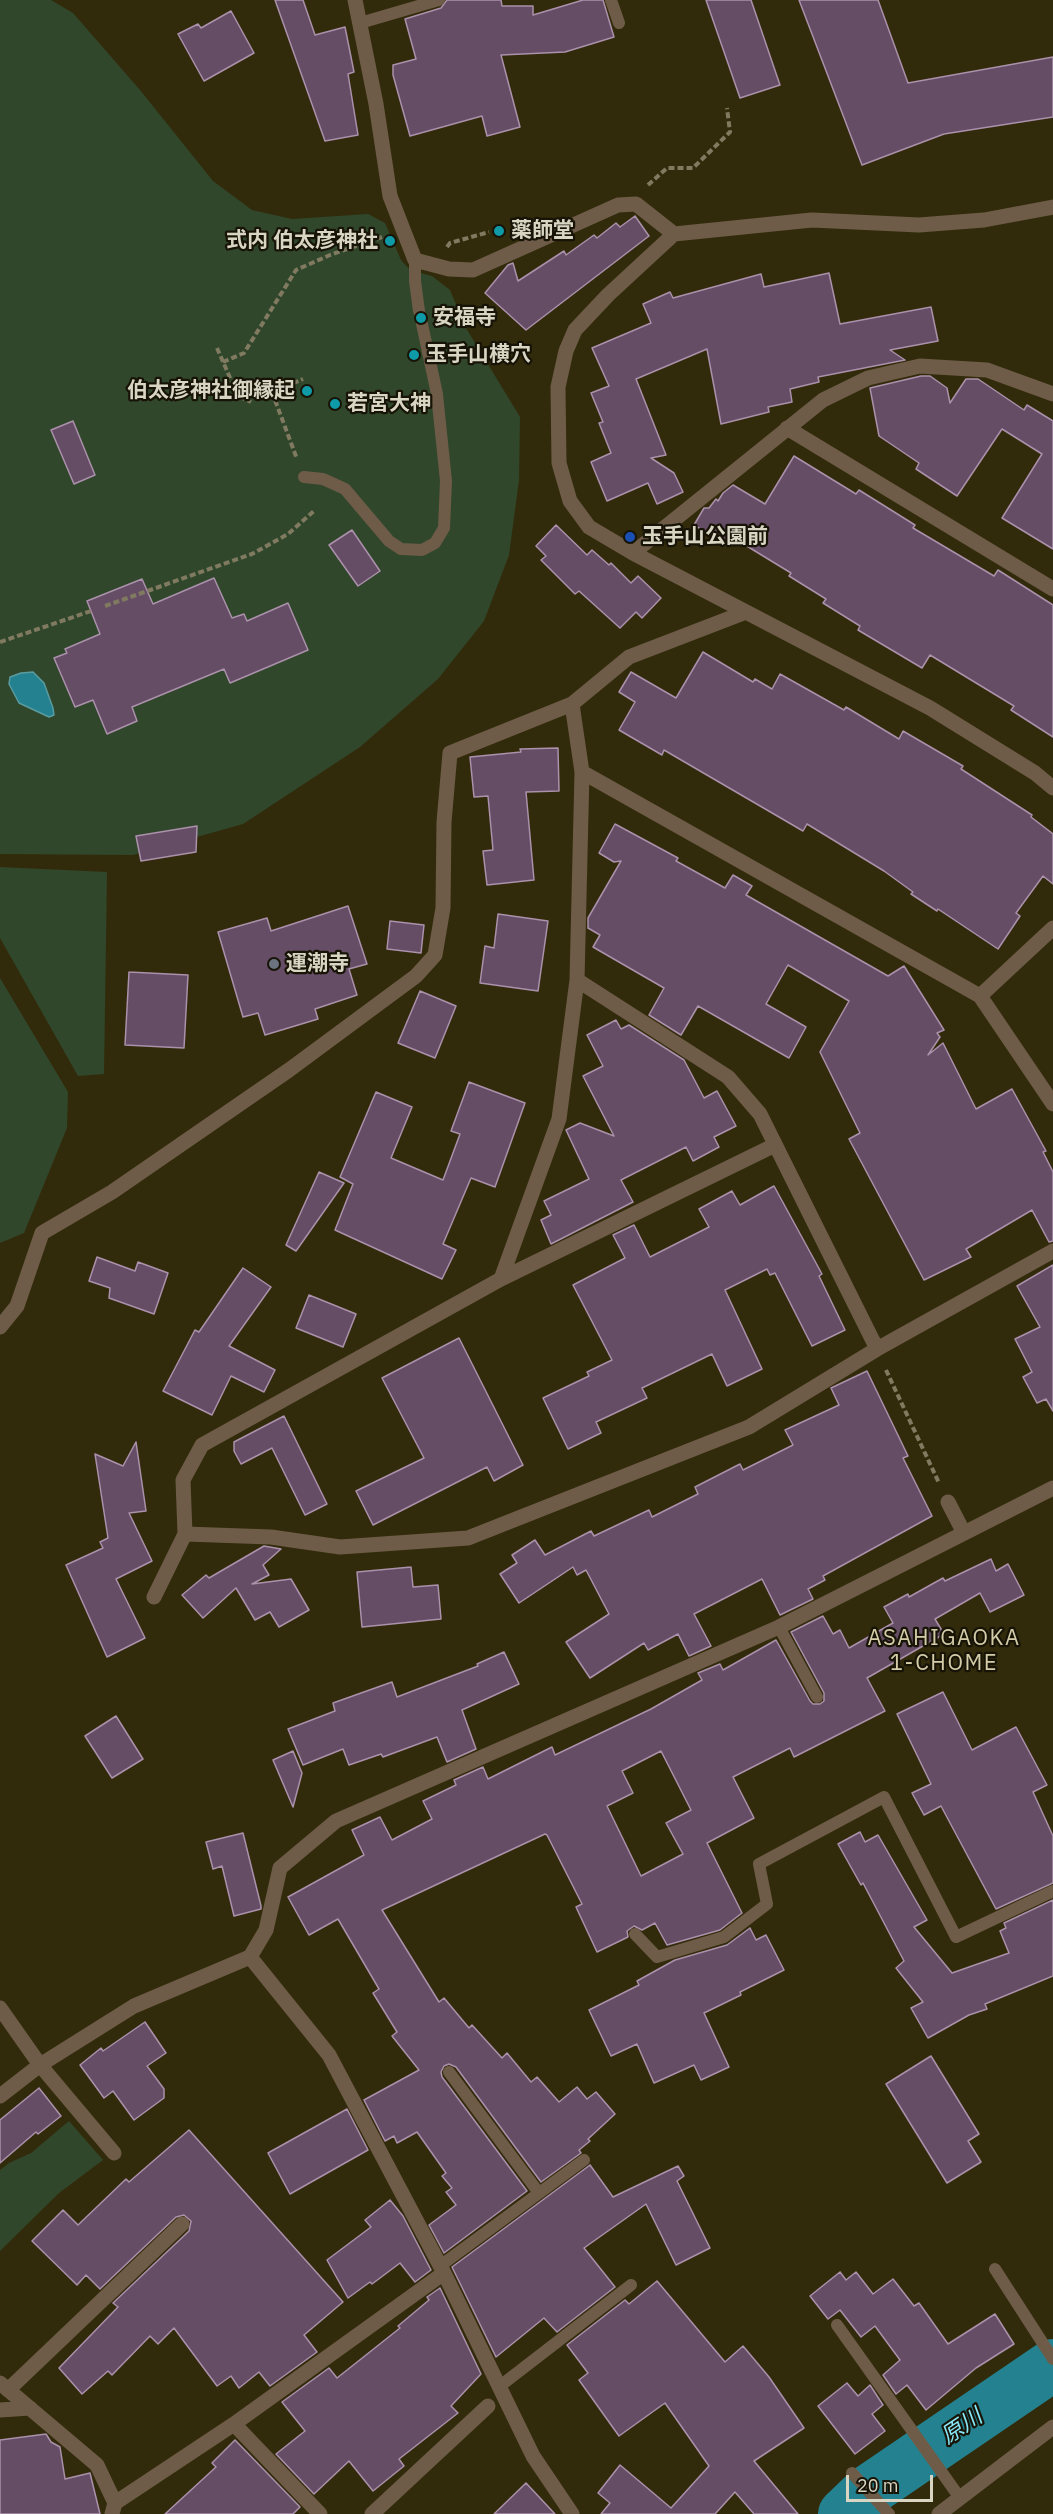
<!DOCTYPE html>
<html>
<head>
<meta charset="utf-8">
<style>
  body { margin:0 }
  #map { position:relative; width:1053px; height:2514px; overflow:hidden; background:#322b0b; font-family:"IBM Plex Sans",sans-serif }
  canvas { display:block }
  .scale { position:absolute; left:846px; top:2475px; width:87px; height:27px; box-sizing:border-box; border:3px solid #d9d5c3; border-top:0; padding-left:8px; font-size:18px; line-height:21px; white-space:nowrap; color:#d9d5c3; -webkit-text-stroke:4px #171407; paint-order:stroke }
</style>
</head>
<body>
<div id="map">
<canvas width="1053" height="2514"></canvas>
<div class="scale">20 m</div>
</div>
<script>
const c = document.querySelector('canvas').getContext('2d');
c.lineJoin = 'round';
function fill(path, color) { c.fillStyle = color; c.fill(path, 'evenodd'); }
const shape = rows => new Path2D(rows.map(r => 'M' + r).join(''));
function trace(path, color, width, dash) { c.strokeStyle = color; c.lineWidth = width; c.lineCap = dash ? 'butt' : 'round'; c.setLineDash(dash || []); c.stroke(path); }
function label(font, color, halo, rows, align = 'center') {
  c.font = font + ' "IBM Plex Sans","Noto Sans JP",sans-serif'; c.lineWidth = 4.5; c.setLineDash([]); c.textBaseline = 'middle'; c.strokeStyle = halo; c.fillStyle = color; for (const [text, x, y, turn = 0] of rows) {
    c.save(); c.translate(x, y); c.rotate((+turn || 0) * Math.PI / 180); c.textAlign = isNaN(turn) ? turn : align; if (halo) c.strokeText(text, 0, 0); c.fillText(text, 0, 0); c.restore();
  }
}
fill(shape([
  [0,0,51,0,73,13,140,90,213,181,252,210,292,219,368,214,385,223,401,260,410,270,432,276,450,290,466,328,520,417,519,480,509,555,484,621,438,679,360,747,243,824,133,855,0,854],
  [0,867,107,872,104,1074,78,1076,0,938],
  [0,978,68,1092,67,1128,24,1233,0,1243],
  [69,2121,103,2160,59,2193,0,2251,0,2170,9,2163,31,2153]
]), '#31472b');
const water = shape([
  [33,672,44,683,53,708,54,715,49,717,19,703,9,684,10,677,21,673,33,672]
]);
fill(water, '#248290');
trace(water, '#5a9b9f', 1.5);
trace(shape([
  [844,2514,868,2491,1053,2365]
]), '#248290', 52);
const building = shape([
  [275,0,303,0,315,35,345,27,354,72,348,74,358,135,325,141,275,0],
  [447,0,501,0,502,6,533,6,533,15,583,0,603,0,614,37,565,52,501,55,520,127,487,136,482,116,410,136,393,75,393,65,416,59,405,19,441,8,447,0],
  [706,0,751,0,780,85,740,98,706,0],
  [799,0,878,0,908,83,1053,57,1053,117,944,134,862,165,799,0],
  [231,11,254,53,204,81,178,34,198,24,201,28,231,11],
  [635,216,649,236,526,330,485,293,508,265,513,263,518,281,564,251,566,255,594,235,597,238,616,223,620,227,635,216],
  [829,273,840,324,931,307,938,341,890,350,905,360,818,377,819,382,790,389,792,402,768,407,769,412,721,424,707,349,636,379,666,455,651,458,674,473,683,492,657,504,648,483,607,501,591,462,611,453,599,423,603,422,591,393,609,386,592,348,651,323,643,304,670,292,673,298,761,274,764,287,829,273],
  [921,376,930,376,947,388,950,403,966,379,978,379,1024,410,1027,405,1053,421,1053,549,1002,518,1042,454,1002,429,957,496,916,469,919,463,879,436,870,388,921,376],
  [73,421,95,475,74,484,51,430,73,421],
  [794,456,856,494,859,490,915,525,913,528,994,576,998,570,1053,605,1053,737,1011,710,1014,706,930,655,922,668,858,630,860,626,823,603,826,599,789,576,791,573,732,537,727,546,694,525,704,508,709,508,716,499,718,501,723,493,733,485,765,504,794,456],
  [556,525,587,555,592,550,609,565,611,563,631,583,638,576,661,598,642,618,636,612,620,628,579,591,575,594,541,560,546,556,536,546,556,525],
  [352,530,380,571,358,586,329,545,352,530],
  [214,578,232,618,244,614,247,621,288,603,308,650,230,683,224,669,132,707,137,721,107,734,93,700,75,707,54,658,67,653,65,649,100,634,87,601,142,579,153,604,214,578],
  [703,652,753,682,755,679,772,689,780,674,844,710,846,707,899,739,903,731,963,766,961,769,1032,815,1031,817,1053,834,1053,884,1043,876,1016,913,1020,916,998,949,938,909,937,911,911,894,913,892,884,871,807,824,803,831,664,750,662,755,619,730,635,702,619,692,631,672,676,698,703,652],
  [558,748,559,791,526,792,534,880,487,885,483,851,493,850,488,796,474,797,470,757,521,752,520,749,558,748],
  [615,824,678,858,676,861,725,888,733,875,752,886,746,895,888,976,904,966,944,1030,937,1033,940,1037,928,1055,943,1043,976,1109,1012,1089,1046,1151,1043,1152,1053,1172,1053,1241,1049,1242,1032,1210,966,1249,971,1257,924,1280,849,1139,860,1133,820,1052,849,1001,788,965,766,1004,806,1027,789,1058,698,1006,681,1035,649,1015,664,988,593,947,600,935,588,928,588,918,621,861,614,862,599,853,615,824],
  [197,826,196,852,141,861,136,836,197,826],
  [348,906,367,964,349,969,357,995,315,1009,318,1019,265,1035,258,1013,243,1017,218,932,267,918,271,931,348,906],
  [498,914,548,921,538,991,480,983,485,946,494,948,498,914],
  [390,921,424,925,421,953,387,949,390,921],
  [129,972,188,975,184,1048,125,1045,129,972],
  [420,991,456,1006,435,1058,398,1043,420,991],
  [616,1020,621,1029,629,1025,684,1060,704,1098,717,1091,736,1126,714,1137,719,1147,693,1161,686,1147,621,1180,633,1202,551,1244,541,1220,551,1215,544,1201,589,1179,566,1130,580,1123,614,1136,583,1076,603,1066,587,1035,616,1020],
  [469,1082,525,1103,495,1187,471,1178,443,1244,456,1250,442,1279,335,1230,353,1184,340,1177,376,1092,412,1107,391,1158,443,1180,460,1134,451,1131,469,1082],
  [319,1172,344,1183,296,1251,286,1245,319,1172],
  [774,1186,822,1274,819,1276,845,1330,812,1346,775,1273,770,1275,767,1269,725,1290,762,1369,727,1386,712,1354,642,1388,647,1398,596,1422,601,1433,568,1449,543,1398,589,1376,587,1372,612,1360,573,1285,625,1258,613,1235,634,1225,650,1257,709,1227,699,1209,732,1191,740,1205,774,1186],
  [97,1257,135,1271,138,1262,168,1273,154,1314,109,1298,110,1288,89,1281,97,1257],
  [1053,1265,1053,1411,1046,1399,1037,1403,1023,1377,1032,1372,1015,1339,1040,1327,1017,1286,1053,1265],
  [243,1268,271,1287,229,1346,275,1370,264,1392,231,1376,212,1415,163,1391,195,1330,199,1332,243,1268],
  [309,1295,356,1314,343,1347,296,1328,309,1295],
  [459,1338,523,1465,494,1481,487,1467,373,1525,356,1491,424,1458,382,1378,459,1338],
  [867,1371,908,1456,903,1458,932,1516,823,1576,825,1580,808,1589,813,1599,780,1615,762,1579,694,1614,711,1646,689,1656,678,1634,648,1650,644,1643,590,1678,566,1642,609,1614,586,1570,577,1575,573,1567,519,1603,500,1574,517,1563,512,1555,535,1540,545,1555,591,1531,594,1536,649,1510,652,1517,698,1494,695,1487,740,1464,743,1470,793,1445,785,1430,839,1405,831,1388,867,1371],
  [284,1416,327,1504,305,1515,272,1448,241,1464,234,1451,234,1442,284,1416],
  [136,1442,146,1511,129,1513,152,1561,116,1579,145,1638,107,1657,66,1565,103,1548,100,1542,108,1538,95,1454,123,1466,136,1442],
  [264,1546,281,1549,263,1565,269,1575,252,1584,291,1579,309,1610,279,1627,270,1612,255,1620,236,1588,203,1618,182,1595,206,1575,209,1578,264,1546],
  [991,1559,996,1571,1008,1564,1024,1595,990,1612,980,1593,935,1619,944,1634,867,1678,885,1711,794,1757,790,1748,733,1777,754,1818,707,1843,742,1913,720,1930,667,1945,655,1923,642,1930,634,1926,627,1931,628,1937,597,1952,576,1907,582,1904,547,1835,545,1834,382,1910,439,2002,444,1998,469,2028,472,2025,502,2058,507,2053,531,2082,537,2077,559,2102,577,2087,587,2099,596,2092,615,2114,588,2139,590,2141,579,2150,581,2153,541,2182,456,2067,449,2064,444,2066,441,2072,442,2077,527,2191,444,2253,429,2225,456,2205,446,2192,452,2188,442,2176,446,2173,417,2132,397,2143,394,2136,385,2141,364,2100,419,2070,392,2036,397,2032,373,1993,379,1989,338,1919,309,1935,288,1897,364,1855,352,1830,380,1817,392,1840,432,1819,423,1801,456,1785,454,1780,483,1767,488,1779,552,1747,555,1755,651,1709,702,1680,698,1673,720,1664,723,1670,776,1640,810,1701,813,1704,820,1704,824,1701,824,1693,791,1632,823,1616,833,1634,840,1630,849,1648,893,1623,884,1607,908,1594,909,1597,943,1578,945,1581,991,1559],
  [661,1751,691,1810,666,1823,683,1854,641,1876,607,1806,633,1793,622,1771,661,1751],
  [411,1567,413,1587,438,1585,441,1619,362,1627,357,1572,411,1567],
  [504,1652,519,1684,462,1710,476,1749,447,1762,437,1737,383,1757,381,1754,349,1765,343,1749,303,1765,288,1729,335,1711,333,1703,392,1682,397,1697,478,1666,477,1664,504,1652],
  [943,1692,972,1750,1016,1727,1047,1785,1033,1792,1053,1836,1053,1883,996,1909,941,1806,924,1815,912,1793,931,1784,897,1714,943,1692],
  [116,1716,143,1759,112,1778,85,1736,116,1716],
  [293,1751,302,1773,293,1807,273,1760,293,1751],
  [860,1832,865,1842,878,1835,927,1920,914,1927,952,1973,1009,1953,1000,1931,1006,1928,1004,1923,1053,1900,1053,1976,985,2004,987,2009,969,2015,928,2038,911,2008,923,2002,896,1968,904,1961,863,1883,861,1885,838,1844,860,1832],
  [243,1833,261,1906,261,1909,234,1916,222,1866,213,1869,206,1842,243,1833],
  [750,1928,756,1940,766,1935,784,1970,740,1992,741,1995,704,2013,729,2067,701,2080,694,2065,654,2083,637,2044,611,2056,589,2010,639,1985,637,1981,675,1960,727,1945,750,1928],
  [145,2022,166,2053,147,2066,164,2089,164,2098,134,2120,113,2091,104,2098,80,2065,101,2048,103,2051,145,2022],
  [931,2056,979,2134,968,2141,981,2162,947,2183,886,2084,931,2056],
  [39,2088,61,2116,38,2134,36,2132,0,2163,0,2120,39,2088],
  [347,2109,368,2150,290,2194,268,2153,347,2109],
  [189,2130,343,2302,304,2335,317,2352,270,2386,259,2372,239,2388,231,2376,217,2386,174,2328,158,2344,150,2336,112,2375,108,2371,82,2394,59,2368,118,2307,113,2303,189,2231,191,2221,184,2215,176,2217,100,2289,86,2275,77,2285,32,2241,63,2210,78,2225,126,2179,129,2182,189,2130],
  [590,2165,613,2197,678,2166,684,2176,677,2181,710,2248,676,2265,646,2204,584,2248,615,2287,557,2332,544,2318,496,2357,452,2267,590,2165],
  [390,2200,403,2216,431,2270,415,2282,400,2263,372,2284,370,2282,348,2298,327,2260,371,2227,365,2220,390,2200],
  [840,2272,846,2280,856,2272,873,2294,893,2279,914,2306,919,2303,948,2344,995,2314,1014,2344,976,2368,926,2410,907,2385,896,2394,883,2375,900,2360,875,2326,861,2337,840,2310,828,2319,810,2296,840,2272],
  [657,2281,725,2362,743,2346,769,2377,804,2428,754,2461,798,2514,754,2514,735,2492,715,2514,601,2514,610,2503,598,2493,620,2465,671,2508,709,2466,665,2403,619,2436,579,2380,588,2373,567,2345,625,2300,629,2304,657,2281],
  [440,2288,481,2374,451,2406,458,2413,399,2459,404,2466,373,2491,349,2461,314,2494,276,2454,305,2431,282,2402,329,2368,337,2378,400,2328,398,2326,429,2300,427,2297,440,2288],
  [847,2383,858,2396,870,2385,883,2405,872,2414,885,2431,855,2454,818,2406,847,2383],
  [46,2434,51,2442,60,2447,65,2479,90,2473,100,2514,0,2514,0,2440,46,2434],
  [235,2440,300,2507,293,2514,165,2514,216,2467,212,2463,235,2440],
  [526,2483,555,2514,494,2514,526,2483]
]);
fill(building, '#654d65');
trace(building, '#ab91ab', 1.5);
trace(shape([
  [648,185,667,168,693,168,730,132,727,108],
  [447,247,450,243,489,232],
  [217,348,238,396,251,402],
  [223,362,244,353,296,270,330,255,382,237],
  [272,392,297,459],
  [268,394,303,379],
  [105,606,252,554,288,534,315,510],
  [0,642,91,611],
  [886,1370,939,1483]
]), '#7f7a60', 4, [6, 3]);
trace(shape([
  [611,0,619,23],
  [360,23,439,0],
  [415,260,415,281,419,311],
  [304,477,323,479,345,489,389,541,401,549,422,550,435,543,444,528,446,481,437,394,422,324],
  [779,1627,817,1697],
  [635,1934,657,1957,724,1937,767,1904,759,1864,884,1797,956,1937,1053,1891],
  [449,2072,539,2193],
  [440,2266,584,2160],
  [995,2269,1053,2359],
  [837,2325,960,2498],
  [500,2386,631,2285],
  [852,2473,889,2514]
]), '#6e5c48', 12);
trace(shape([
  [355,0,376,104,390,196,415,260,449,269,473,270,618,205,636,204,674,234],
  [1053,207,984,220,919,225,812,220,674,234,608,295,575,330,566,351,558,387,559,463,570,501,589,527,633,553,930,708,1035,773,1053,788],
  [787,428,1053,589],
  [633,553,823,400,868,378,920,366,987,370,1053,394],
  [582,772,980,996,1053,1104],
  [577,980,728,1077,760,1114,877,1349],
  [980,996,1053,928],
  [501,1279,559,1119,577,980,582,772,572,704],
  [0,1327,17,1306,42,1233,112,1192,289,1070,416,976,435,955,443,908,444,822,450,753,572,704,629,657,746,612],
  [948,1502,964,1533],
  [185,1534,271,1537,340,1547,468,1538,749,1427,877,1349,1053,1251],
  [154,1597,185,1534,183,1480,202,1445,501,1279,775,1145],
  [250,1957,329,2055,444,2273,533,2456,572,2514],
  [0,2008,40,2065,114,2153],
  [0,2096,40,2065,134,2006,250,1957,266,1930,280,1868,336,1821,779,1627,1053,1488],
  [0,2383,97,2465,115,2503,112,2514],
  [8,2390,182,2224],
  [0,2410,30,2408],
  [234,2424,320,2514],
  [115,2503,234,2424,444,2273],
  [372,2514,488,2406],
  [939,2514,1053,2427]
]), '#6e5c48', 15);
for (const [x, y, r, color] of [
  [499,231,6,"#0f9aa8"],
  [390,241,6,"#0f9aa8"],
  [421,318,6,"#0f9aa8"],
  [414,355,6,"#0f9aa8"],
  [307,391,6,"#0f9aa8"],
  [335,404,6,"#0f9aa8"],
  [630,537,6,"#1a4fb4"],
  [274,964,6,"#6b7280"]
]) { const dot = new Path2D(); dot.arc(x, y, r, 0, 2 * Math.PI); c.fillStyle = color; c.fill(dot); trace(dot, '#171407', 2); }
label('bold 21px', '#d9d5c3', '#171407', [
  ["薬師堂",511,231],
  ["式内 伯太彦神社",378,241,"right"],
  ["安福寺",433,318],
  ["玉手山横穴",426,355],
  ["伯太彦神社御縁起",295,391,"right"],
  ["若宮大神",347,404],
  ["玉手山公園前",642,537],
  ["運潮寺",286,964]
], 'left');
c.letterSpacing = '1.5px';
label('22px', '#d4cca8', '#171407', [
  ["ASAHIGAOKA",944,1639],
  ["1-CHOME",944,1664]
]);
c.letterSpacing = '0px';
label('italic 22px', '#88e8f8', '#171407', [
  ["原川",962,2427,-34]
]);
</script>
</body>
</html>
